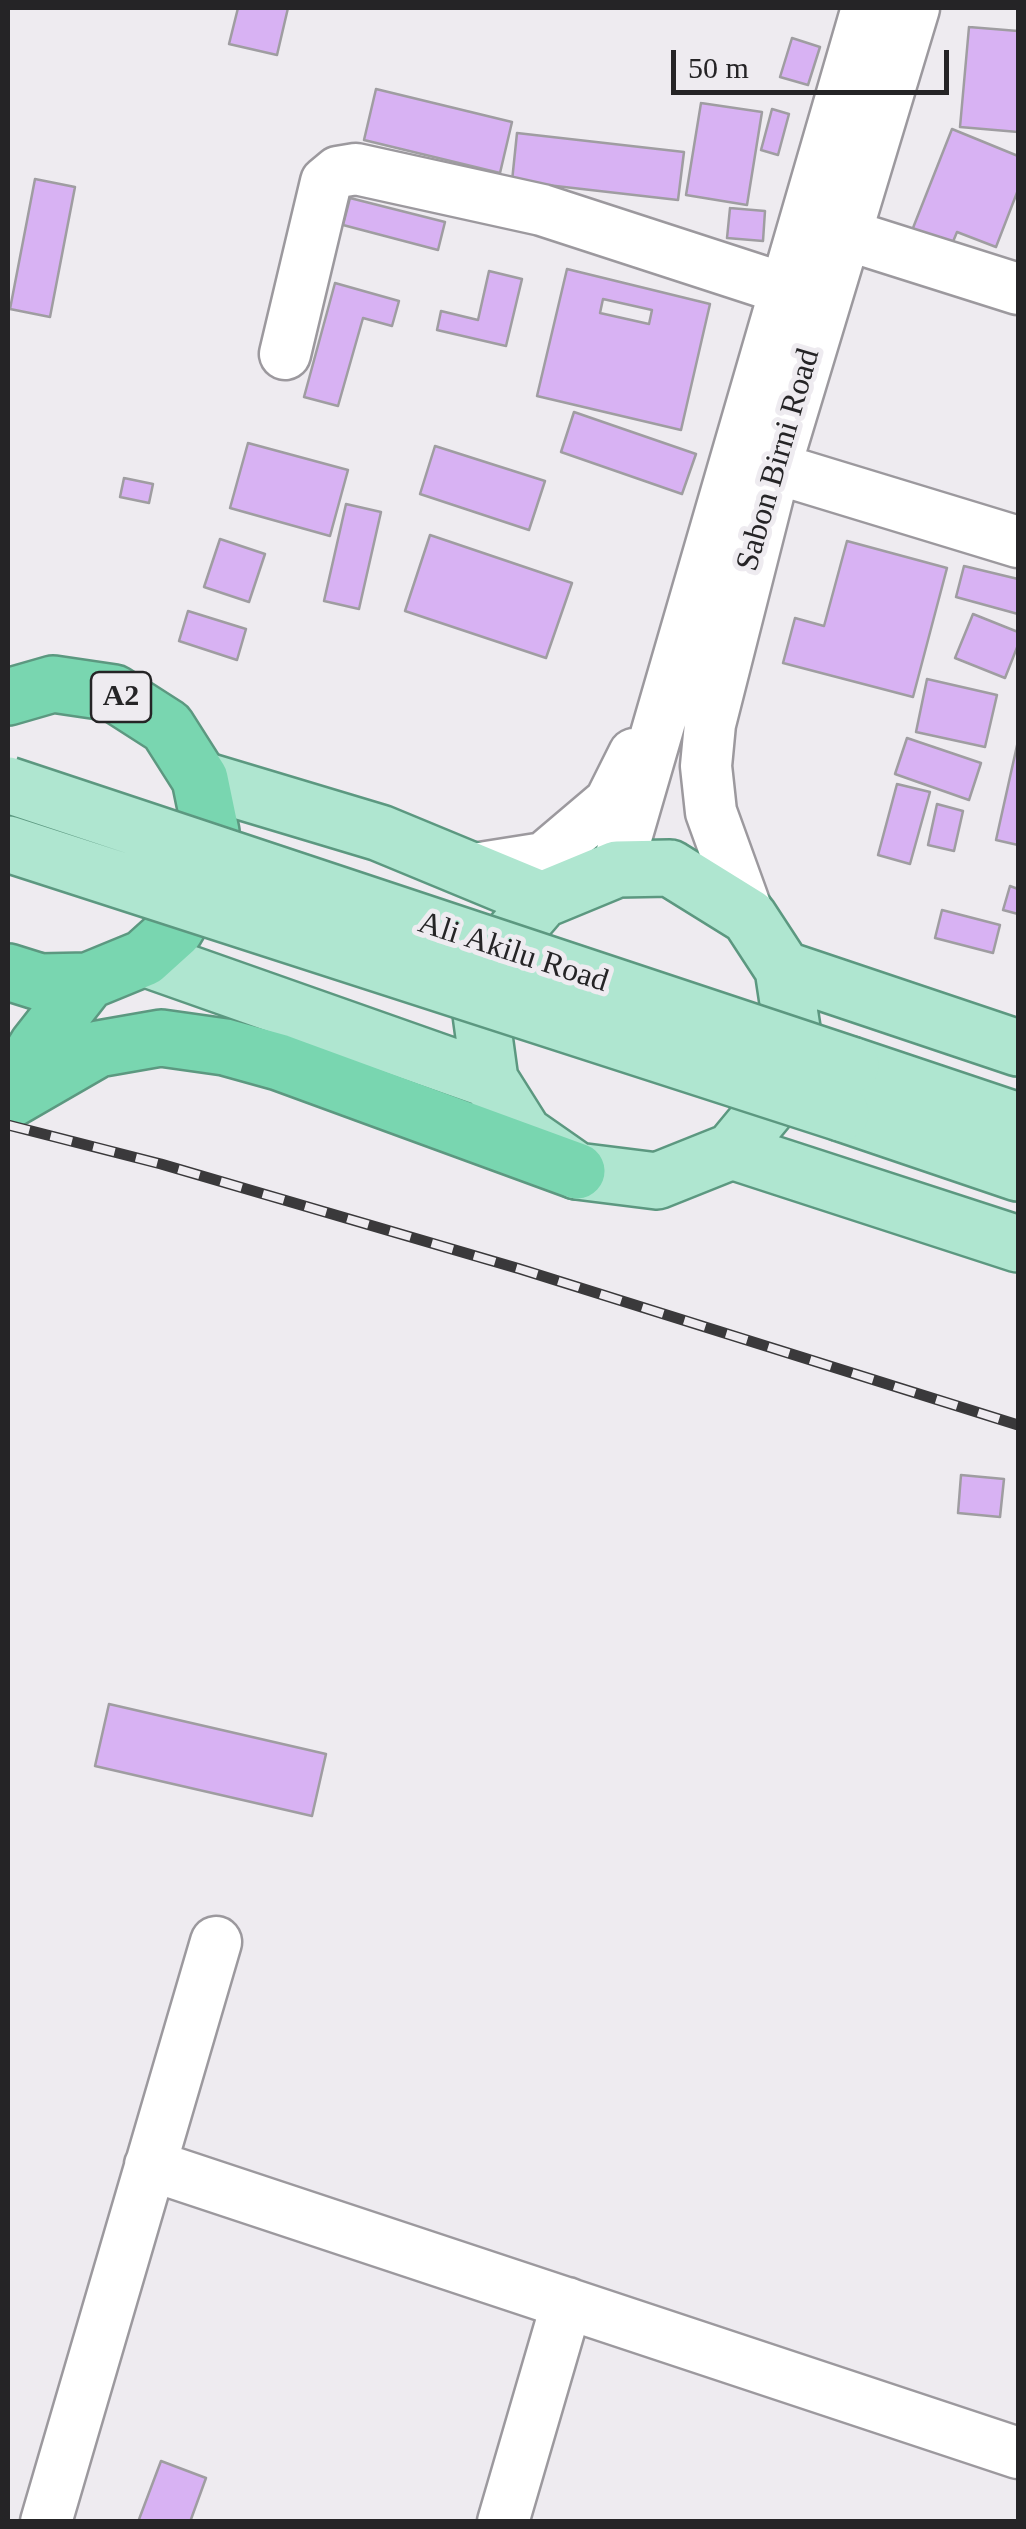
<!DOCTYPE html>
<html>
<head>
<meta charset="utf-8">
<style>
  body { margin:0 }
  #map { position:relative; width:1026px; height:2529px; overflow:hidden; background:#eeebf0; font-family:Georgia,serif }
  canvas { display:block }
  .frame { position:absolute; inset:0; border:10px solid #252426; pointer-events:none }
  .scale { position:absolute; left:671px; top:50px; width:278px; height:45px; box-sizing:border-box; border:5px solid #252426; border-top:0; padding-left:12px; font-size:30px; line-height:35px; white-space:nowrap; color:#252426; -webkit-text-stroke:8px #eeebf0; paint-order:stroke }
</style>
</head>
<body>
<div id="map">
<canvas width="1026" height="2529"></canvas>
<div class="frame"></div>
<div class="scale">50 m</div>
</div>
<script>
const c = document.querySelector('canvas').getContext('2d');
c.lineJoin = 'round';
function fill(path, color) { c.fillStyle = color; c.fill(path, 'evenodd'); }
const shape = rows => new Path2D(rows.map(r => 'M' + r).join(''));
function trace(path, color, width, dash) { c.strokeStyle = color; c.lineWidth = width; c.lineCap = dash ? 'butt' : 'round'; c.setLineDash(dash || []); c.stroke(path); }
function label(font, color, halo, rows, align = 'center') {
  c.font = font + ' Georgia,serif'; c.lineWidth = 10; c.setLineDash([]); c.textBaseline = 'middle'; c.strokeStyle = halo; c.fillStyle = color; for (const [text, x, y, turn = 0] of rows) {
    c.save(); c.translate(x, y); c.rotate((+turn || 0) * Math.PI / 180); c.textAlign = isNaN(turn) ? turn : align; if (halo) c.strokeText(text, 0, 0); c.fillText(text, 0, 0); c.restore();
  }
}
const building = shape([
  [238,8,288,8,277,55,229,44,238,8],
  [969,27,1018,31,1018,132,960,127,969,27],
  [792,38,820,47,808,85,780,77,792,38],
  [376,89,512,122,500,173,364,140,376,89],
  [701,103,762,112,747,205,686,195,701,103],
  [772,109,789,114,778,155,761,150,772,109],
  [952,129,1018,156,1018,190,996,247,957,232,950,249,911,233,952,129],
  [517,133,684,152,678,200,512,181,517,133],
  [35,179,75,187,50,317,10,309,35,179],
  [350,198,445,222,438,250,343,225,350,198],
  [730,208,765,211,763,241,727,238,730,208],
  [567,269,710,304,681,430,537,396,567,269],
  [603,299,652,310,649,324,600,313,603,299],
  [489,271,522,279,506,346,437,330,441,311,478,320,489,271],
  [335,283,399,301,392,326,363,318,338,406,304,397,335,283],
  [574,412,696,454,682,494,561,452,574,412],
  [248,443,348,470,330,536,230,508,248,443],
  [435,446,545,481,529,530,420,494,435,446],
  [124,478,153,484,149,503,120,497,124,478],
  [346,504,381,512,359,609,324,601,346,504],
  [430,535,572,583,546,658,405,611,430,535],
  [220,539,265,554,249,602,204,587,220,539],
  [847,541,947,568,913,697,783,663,795,618,824,626,847,541],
  [964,566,1018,579,1018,614,956,597,964,566],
  [188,611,246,629,237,660,179,641,188,611],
  [973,614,1018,632,1018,645,1005,678,955,658,973,614],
  [927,679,997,695,985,747,916,732,927,679],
  [907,738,981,763,969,800,895,774,907,738],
  [1018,741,1018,845,996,840,1018,741],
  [897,784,930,792,910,864,878,855,897,784],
  [937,804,963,811,954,851,928,845,937,804],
  [1010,886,1018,889,1018,914,1003,910,1010,886],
  [942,910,1000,925,993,953,935,938,942,910],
  [961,1475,1004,1479,1000,1517,958,1513,961,1475],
  [109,1704,326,1754,312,1816,95,1766,109,1704],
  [161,2461,206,2478,190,2522,138,2522,161,2461]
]);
fill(building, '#d8b2f3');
trace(building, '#9f9da1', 2.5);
const minor = shape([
  [844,234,1018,289],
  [285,354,326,182,338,172,356,169,542,210,785,289],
  [775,468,1018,542],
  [617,869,867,8],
  [468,870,544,858,610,802,634,754],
  [749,917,711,812,706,766,710,724,775,468,914,8],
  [150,2165,1018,2453],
  [46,2522,216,1942],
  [503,2522,567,2303]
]);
const major = shape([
  [200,779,380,833,542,900],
  [670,868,749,917,783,969,793,1035,775,1099,732,1151,657,1181,577,1171,524,1134,490,1080,481,1014,499,950,542,900,617,869,670,868],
  [144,958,490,1080],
  [783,969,1018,1048],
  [851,1065,1018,1121],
  [841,1113,1018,1173],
  [732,1151,1018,1244]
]);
const highway = shape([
  [8,697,53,684,114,693,167,727,200,779,211,832,202,884,175,930,144,958,88,981,40,982,8,972],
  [9,1092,37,1046,88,981],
  [8,1101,98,1049,161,1038,225,1047,279,1062,577,1171]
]);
trace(minor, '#9c999e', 55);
trace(major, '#5c9880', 60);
trace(highway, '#5c9880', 60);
trace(minor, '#fff', 50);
trace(major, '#afe6d0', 55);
trace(highway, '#79d6b0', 55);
const rail = shape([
  [8,1125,161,1164,520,1269,1018,1425]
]);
trace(rail, '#3a393b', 11);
trace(rail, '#eeebf0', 8, [22]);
const majorBridge = shape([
  [8,785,851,1065],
  [8,844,841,1113]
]);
trace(majorBridge, '#5c9880', 60, []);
trace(majorBridge, '#afe6d0', 55);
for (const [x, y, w] of [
  [121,697,60]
]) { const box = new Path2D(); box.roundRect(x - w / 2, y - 25, w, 50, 8); c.fillStyle = '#eeebf0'; c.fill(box); trace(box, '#252426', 2.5); }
label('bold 30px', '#252426', null, [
  ["A2",121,697]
]);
label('32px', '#252426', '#eeebf0', [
  ["Sabon Birni Road",779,460,-74],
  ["Ali Akilu Road",513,953,18]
]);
</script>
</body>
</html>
